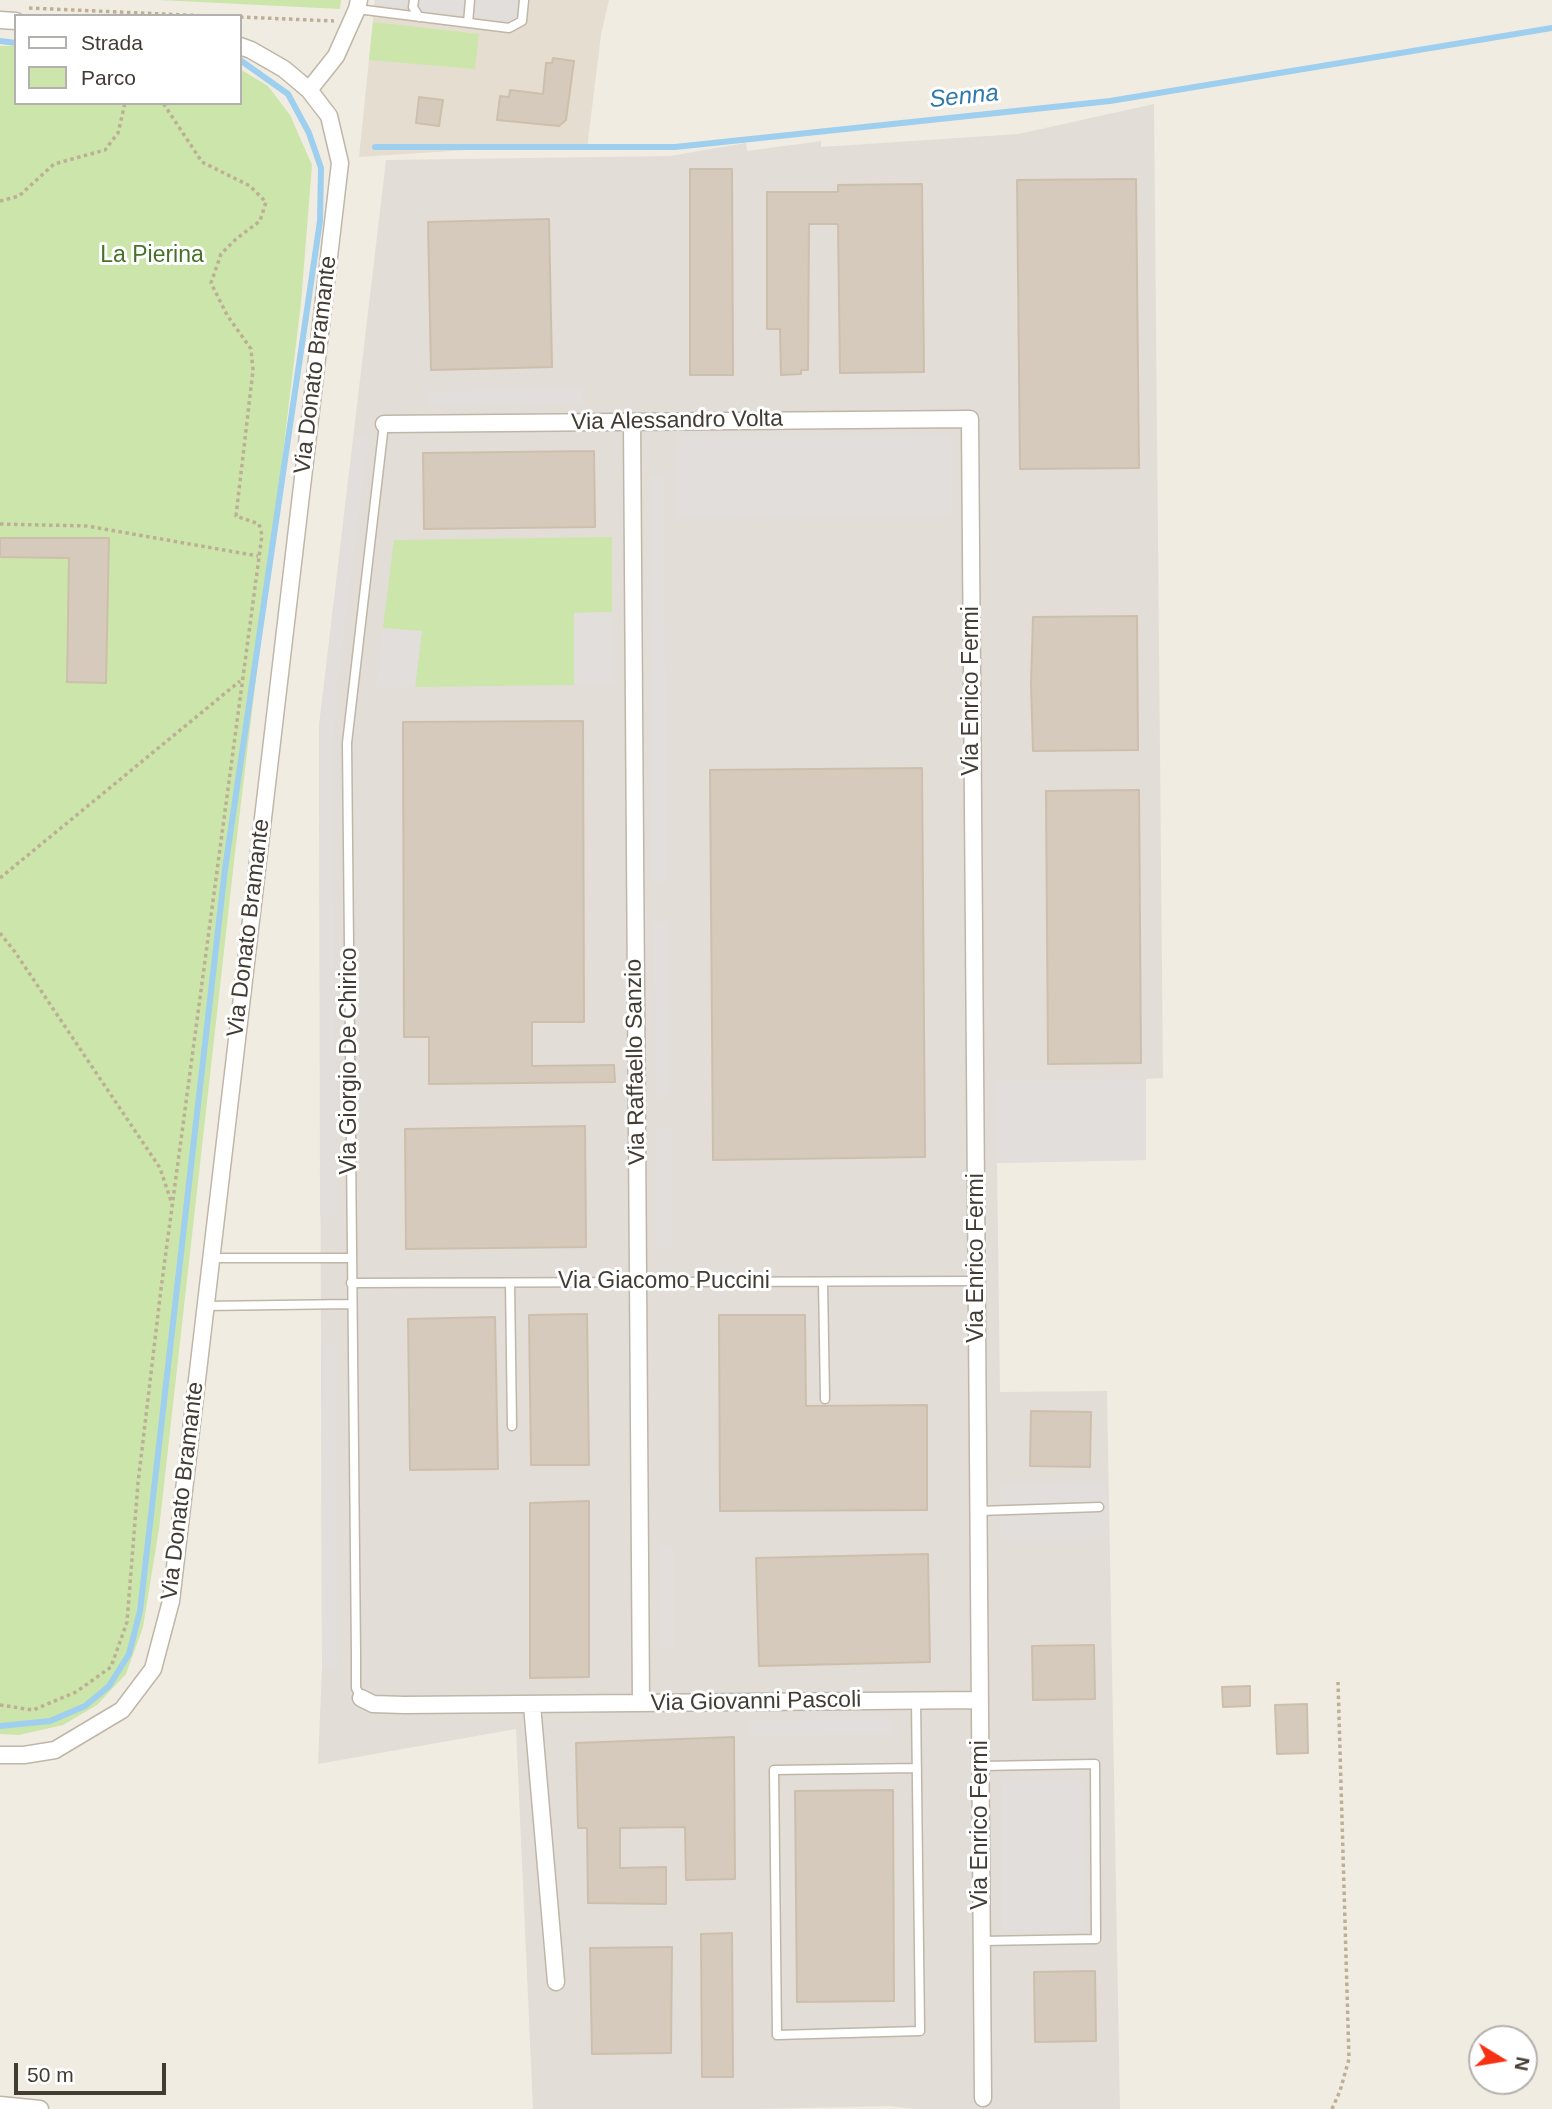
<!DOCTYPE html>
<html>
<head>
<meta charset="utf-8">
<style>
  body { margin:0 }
  #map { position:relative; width:1552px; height:2109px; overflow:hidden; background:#f1ece2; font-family:Helvetica,sans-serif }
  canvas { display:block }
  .legend { position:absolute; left:14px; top:14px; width:228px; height:91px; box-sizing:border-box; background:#fff; border:2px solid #b3b1ad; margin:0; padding:9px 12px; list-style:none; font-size:21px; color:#423c33 }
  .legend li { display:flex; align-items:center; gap:14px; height:35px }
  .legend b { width:35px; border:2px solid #b3b1ad }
  .north { position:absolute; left:1468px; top:2025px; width:70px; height:70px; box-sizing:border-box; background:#fff; border:2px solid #b3b1ad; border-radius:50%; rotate:101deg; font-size:19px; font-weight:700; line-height:28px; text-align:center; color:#423c33 }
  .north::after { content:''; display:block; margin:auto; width:24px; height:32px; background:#f63213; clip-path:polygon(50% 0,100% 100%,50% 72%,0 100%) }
  .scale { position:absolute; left:14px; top:2063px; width:152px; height:32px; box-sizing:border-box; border:4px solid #423c33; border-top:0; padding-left:9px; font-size:21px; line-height:24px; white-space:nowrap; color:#423c33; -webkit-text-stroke:5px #fff; paint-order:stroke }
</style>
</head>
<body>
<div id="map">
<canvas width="1552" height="2109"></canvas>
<ul class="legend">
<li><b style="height:9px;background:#fff"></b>Strada</li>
<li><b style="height:19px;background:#cce5aa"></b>Parco</li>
</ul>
<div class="north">N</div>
<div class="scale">50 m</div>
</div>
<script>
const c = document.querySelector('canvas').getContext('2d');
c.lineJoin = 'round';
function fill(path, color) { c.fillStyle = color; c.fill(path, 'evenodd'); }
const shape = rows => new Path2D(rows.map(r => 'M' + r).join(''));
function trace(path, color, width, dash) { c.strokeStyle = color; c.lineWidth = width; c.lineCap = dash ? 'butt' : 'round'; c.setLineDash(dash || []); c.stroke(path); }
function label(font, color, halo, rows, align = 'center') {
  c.font = font + ' Helvetica,sans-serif'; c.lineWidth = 6; c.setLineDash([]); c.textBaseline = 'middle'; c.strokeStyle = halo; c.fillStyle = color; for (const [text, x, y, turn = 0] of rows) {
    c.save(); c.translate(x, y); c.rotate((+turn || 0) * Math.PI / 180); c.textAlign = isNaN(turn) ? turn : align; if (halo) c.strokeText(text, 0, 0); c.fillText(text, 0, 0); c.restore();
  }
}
fill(shape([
  [375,0,609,0,601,35,587,149,467,150,359,157]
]), '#e5ded0');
fill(shape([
  [1154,104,1163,1078,1146,1079,1146,1160,997,1163,1000,1392,1107,1391,1120,2109,915,2109,891,2106,757,2109,533,2109,516,1729,318,1764,322,1669,319,726,386,160,670,156,746,143,747,151,821,141,821,147,1018,134]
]), '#e2ddd7');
fill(shape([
  [159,0,341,0,340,9],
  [373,22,479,34,475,69,369,60],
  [0,46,16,46,16,103,240,103,240,69,268,86,290,115,312,165,301,303,235,853,159,1529,143,1627,126,1674,97,1705,63,1725,19,1735,0,1734],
  [612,537,612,612,574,613,574,685,415,687,422,632,383,628,394,540]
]), '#cce5aa');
fill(shape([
  [375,0,530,0,527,23,374,5],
  [582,388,582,405,427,406,427,391],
  [355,434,369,436,336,694,333,756,336,1217,320,1217,319,726],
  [951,434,951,516,677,517,677,435],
  [650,475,665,475,667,883,652,883],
  [612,612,613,684,574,685,574,613],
  [383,628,422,631,415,687,376,687],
  [653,922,667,922,670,1098,656,1099],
  [1146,1078,1146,1160,997,1163,996,1080],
  [671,1128,671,1247,656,1247,656,1129],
  [321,1345,335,1345,338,1669,322,1669],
  [1108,1483,1109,1538,1000,1539,999,1484],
  [659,1546,674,1546,674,1649,659,1650],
  [891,1717,892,1734,749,1736,748,1719],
  [1001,1781,1084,1781,1085,1930,1002,1930]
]), '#e1dedb');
trace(shape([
  [0,41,16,43],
  [375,147,675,147,1110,101,1552,28],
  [0,1726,50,1721,85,1706,109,1686,129,1654,140,1611,225,869,320,221,321,168,309,133,288,94,240,60]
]), '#9ecfee', 6);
const building = shape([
  [553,58,574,61,566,120,559,126,497,120,500,96,509,97,510,90,543,94,546,63,552,63,553,58],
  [419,97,443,100,439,126,416,123,419,97],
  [690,169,732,169,733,375,690,375,690,169],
  [1136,179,1139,468,1020,469,1017,180,1136,179],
  [922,184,924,372,840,373,838,224,809,224,808,370,801,370,801,374,781,375,780,329,767,329,767,192,838,192,838,185,922,184],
  [549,219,552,367,431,370,428,222,549,219],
  [594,451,595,527,424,529,423,453,594,451],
  [0,538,109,538,106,683,67,682,69,558,0,557,0,538],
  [1137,616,1138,750,1033,751,1031,684,1033,617,1137,616],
  [583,721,584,1022,532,1022,532,1066,614,1065,615,1082,429,1084,429,1037,404,1037,403,722,583,721],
  [922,768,925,1157,713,1160,710,770,922,768],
  [1139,790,1141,1063,1048,1064,1046,791,1139,790],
  [585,1126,586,1247,406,1249,405,1129,585,1126],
  [587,1314,589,1465,531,1465,529,1315,587,1314],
  [719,1315,805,1315,806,1406,927,1405,927,1510,720,1511,719,1315],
  [495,1317,498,1469,410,1470,408,1319,495,1317],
  [1031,1411,1091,1412,1090,1467,1030,1466,1031,1411],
  [589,1501,589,1677,530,1678,530,1503,589,1501],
  [928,1554,930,1662,759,1666,756,1558,928,1554],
  [1094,1645,1095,1699,1033,1700,1032,1646,1094,1645],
  [1250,1686,1250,1706,1223,1707,1222,1687,1250,1686],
  [1307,1704,1308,1753,1277,1754,1275,1705,1307,1704],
  [734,1737,735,1879,686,1880,685,1827,620,1828,620,1868,666,1867,666,1904,588,1903,587,1828,578,1828,576,1743,734,1737],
  [893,1790,894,2001,797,2002,795,1791,893,1790],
  [732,1933,733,2077,702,2077,701,1934,732,1933],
  [672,1947,671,2053,592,2054,590,1948,672,1947],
  [1095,1971,1096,2041,1035,2042,1034,1972,1095,1971]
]);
fill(building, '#d5cabb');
trace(building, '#cdbfab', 2);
const service = shape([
  [414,0,413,7,419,17],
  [357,9,509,28,522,21,524,0],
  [468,23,470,0],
  [210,1258,351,1258],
  [823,1282,825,1399],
  [351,1283,977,1281],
  [510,1283,512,1426],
  [205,1306,351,1304],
  [979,1511,1099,1507],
  [361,1698,356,1688,356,1654,347,743,384,424],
  [916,1700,920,2031,777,2035,774,1770,917,1768],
  [981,1766,1095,1764,1096,1939,982,1941]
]);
const minor = shape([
  [0,20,16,21],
  [309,90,336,56,357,9,359,0],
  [632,422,641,1703],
  [384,424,970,419,983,2098],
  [361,1698,373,1704,404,1705,980,1700],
  [532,1705,556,1982],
  [0,1755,24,1755,55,1750,122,1710,153,1669,171,1601,340,163,329,116,309,90,284,69,251,50,240,46],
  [0,2105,40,2109]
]);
trace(service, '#bfb6a8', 11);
trace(minor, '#bfb6a8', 19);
trace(shape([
  [29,8,208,16],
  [240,17,334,21],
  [0,201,19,196,54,164,105,150,118,133,125,103],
  [0,524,87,526,258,556],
  [0,878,240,681],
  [0,933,15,952,160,1168,172,1204],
  [0,1705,33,1710,76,1692,111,1667,127,1622,138,1483,161,1289,262,535,259,524,236,516,253,370,251,349,227,315,211,283,221,254,236,239,260,221,266,202,250,186,202,162,163,103],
  [1332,2109,1340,2091,1349,2059,1338,1682]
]), '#bdaf96', 3.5, [3.5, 3.5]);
trace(service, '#fff', 8);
trace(minor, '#fff', 16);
label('23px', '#457228', '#fff', [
  ["La Pierina",152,256]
]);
label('23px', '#423c33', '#fff', [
  ["Via Donato Bramante",316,365,-83],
  ["Via Alessandro Volta",677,421,-1],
  ["Via Enrico Fermi",972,691,-90],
  ["Via Donato Bramante",249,928,-83],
  ["Via Giorgio De Chirico",350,1061,-90],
  ["Via Raffaello Sanzio",636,1062,-91],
  ["Via Enrico Fermi",977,1258,-90],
  ["Via Giacomo Puccini",664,1282],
  ["Via Donato Bramante",183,1491,-83],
  ["Via Giovanni Pascoli",756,1702,-1],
  ["Via Enrico Fermi",981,1825,-90]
]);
label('italic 24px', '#2f79ab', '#fff', [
  ["Senna",964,97,-6]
]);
</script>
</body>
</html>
